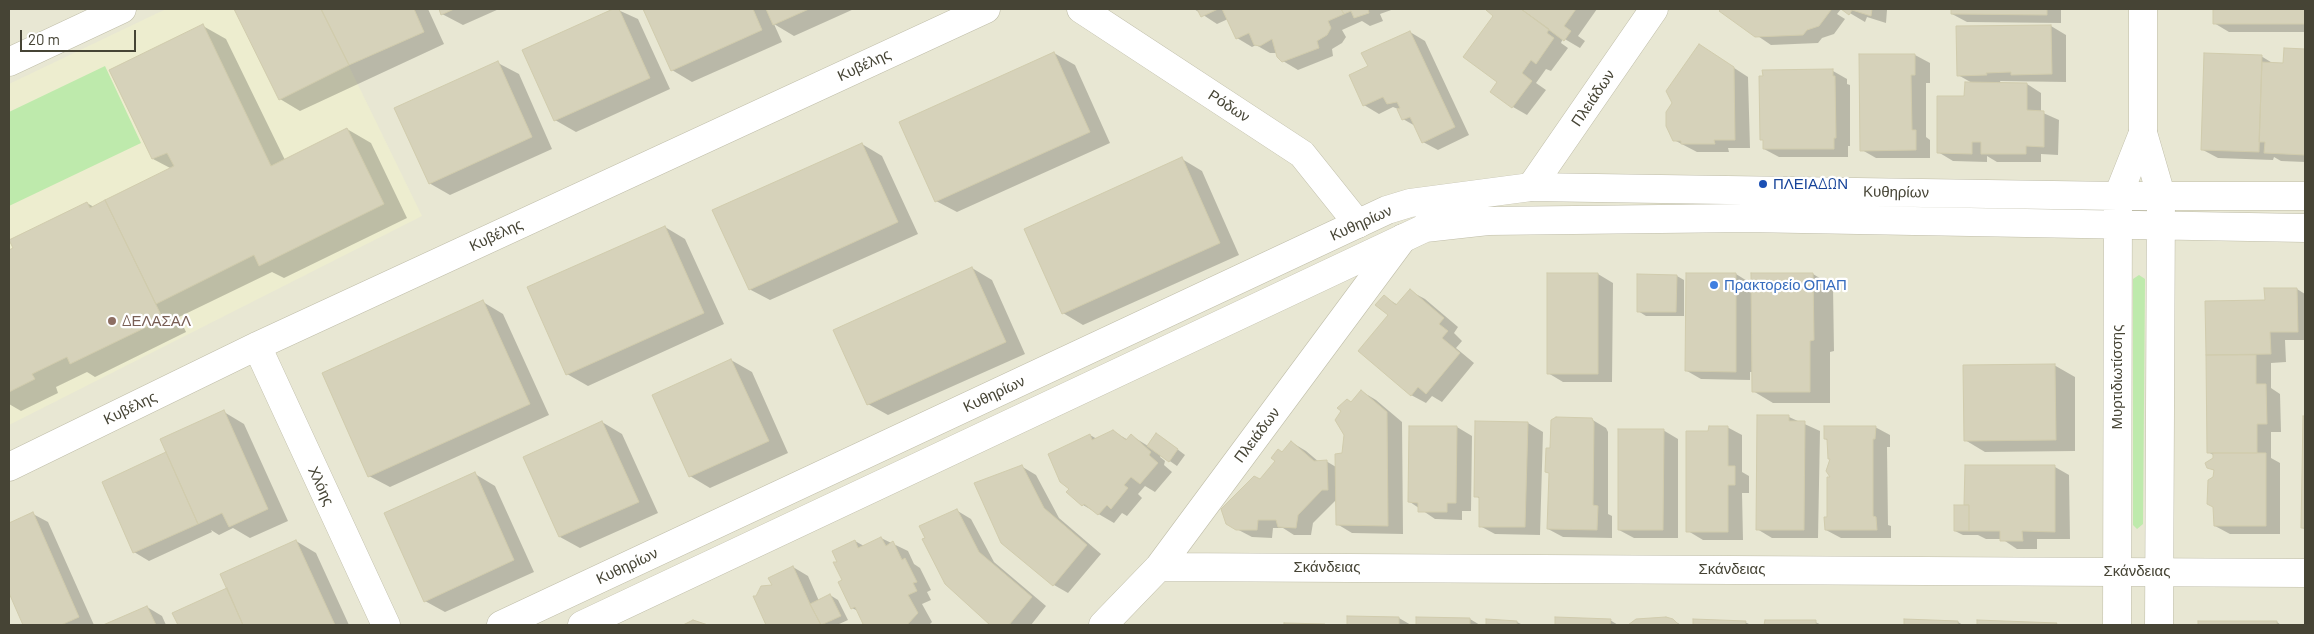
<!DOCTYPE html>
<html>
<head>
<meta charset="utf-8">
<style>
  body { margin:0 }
  #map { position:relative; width:2314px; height:634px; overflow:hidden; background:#f4f3e5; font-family:Barlow,sans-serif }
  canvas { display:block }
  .frame { position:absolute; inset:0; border:10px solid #464435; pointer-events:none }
  .scale { position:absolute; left:20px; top:30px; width:116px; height:22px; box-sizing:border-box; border:2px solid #464435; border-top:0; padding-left:6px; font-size:15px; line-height:18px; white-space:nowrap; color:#464435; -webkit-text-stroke:4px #fff; paint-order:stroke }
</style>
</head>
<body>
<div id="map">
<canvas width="2314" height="634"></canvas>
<div class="frame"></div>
<div class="scale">20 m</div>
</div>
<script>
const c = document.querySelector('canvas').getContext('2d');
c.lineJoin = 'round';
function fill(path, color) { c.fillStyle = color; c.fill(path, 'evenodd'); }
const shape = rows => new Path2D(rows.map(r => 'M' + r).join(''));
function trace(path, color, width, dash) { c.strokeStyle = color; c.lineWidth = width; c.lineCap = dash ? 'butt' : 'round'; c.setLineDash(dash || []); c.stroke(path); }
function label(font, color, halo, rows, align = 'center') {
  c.font = font + ' Barlow,sans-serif'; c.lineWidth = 4.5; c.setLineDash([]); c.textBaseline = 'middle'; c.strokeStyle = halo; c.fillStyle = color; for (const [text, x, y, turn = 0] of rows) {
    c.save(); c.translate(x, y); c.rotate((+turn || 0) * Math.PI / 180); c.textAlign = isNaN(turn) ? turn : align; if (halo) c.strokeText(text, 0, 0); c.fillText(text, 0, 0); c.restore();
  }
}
fill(shape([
  [9,9,2305,9,2305,625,9,625]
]), '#e8e7d3');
fill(shape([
  [166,9,321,9,422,216,9,425,9,84]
]), '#ededcf');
fill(shape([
  [105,66,141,143,9,206,9,112],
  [2139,275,2145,279,2143,524,2137,529,2133,525,2133,279]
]), '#beeaac');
fill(shape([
  [236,9,428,9,444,44,300,111,280,99],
  [440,9,499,9,463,25,442,14],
  [616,9,638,19,670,89,576,132,555,120,523,50],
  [644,9,854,9,794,36,774,24,782,42,692,82,672,70],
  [1194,9,1394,9,1380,14,1383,21,1370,26,1362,21,1342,30,1346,37,1342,43,1332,49,1333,56,1298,70,1283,61,1277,53,1270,53,1256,45,1252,47,1237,38,1228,19,1217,24],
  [1489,9,1597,9,1578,36,1585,41,1580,48,1563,38,1561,43,1568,48,1551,71,1546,69,1536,83,1546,90,1527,115,1513,107,1498,82,1495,15],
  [1723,9,1841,9,1837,14,1845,19,1834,34,1822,38,1818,43,1771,45,1721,11],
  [1843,9,1885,9,1887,10,1886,23,1867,17,1865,22],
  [1952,9,2061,9,2061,23,1967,22,1952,14],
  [2214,9,2305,9,2305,32,2229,32,2214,23],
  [203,26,226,39,285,160,347,129,371,143,407,218,284,278,272,272,179,317,186,332,95,377,87,372,56,387,58,393,21,411,9,404,9,251,87,203,94,207,172,169,153,159,110,71],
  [2051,26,2066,35,2066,82,2000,81,2001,84,2027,84,2041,93,2041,112,2059,120,2058,155,2041,154,2041,162,1997,162,1987,156,1987,162,1953,161,1938,152,1974,84,1958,75],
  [1410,32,1425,41,1469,135,1438,150,1423,142,1417,127,1403,119,1398,109,1393,107,1379,114,1364,105,1369,67],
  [1699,45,1748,77,1750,148,1728,148,1729,152,1697,152,1674,140,1673,103],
  [2285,49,2305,50,2305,162,2281,161,2274,157,2273,160,2218,158,2203,150,2261,56,2274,64,2285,64],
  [1054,53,1075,65,1110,143,957,212,936,201],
  [1915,55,1930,63,1930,83,1926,83,1926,137,1930,140,1930,158,1876,158,1862,150,1861,56],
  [498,63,519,74,552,149,450,195,429,183],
  [1833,71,1847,79,1847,84,1850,85,1850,146,1848,146,1848,157,1779,157,1764,149],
  [862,144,882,156,918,234,770,300,749,289],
  [1182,159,1202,171,1239,255,1083,325,1063,313],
  [665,227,685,239,724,324,588,386,567,374],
  [972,268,992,280,1025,354,888,415,868,404],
  [1598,274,1613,283,1612,382,1563,382,1548,373],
  [1736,274,1752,284,1813,274,1833,286,1834,351,1830,352,1830,403,1773,403,1753,391,1753,372,1750,372,1750,380,1701,379,1687,371],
  [1677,276,1684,280,1684,316,1646,316,1638,311],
  [2297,289,2305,294,2305,340,2285,340,2286,362,2271,363,2271,388,2280,394,2281,432,2271,432,2271,458,2280,463,2280,534,2230,534,2215,526,2215,471,2208,467,2215,456,2208,452,2207,303,2266,301],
  [1410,291,1425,299,1458,327,1454,333,1462,341,1456,348,1474,363,1442,402,1432,396,1426,403,1411,395,1384,297,1398,305],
  [483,302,503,314,549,415,390,487,369,476],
  [731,360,752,372,788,453,710,488,690,476,654,395],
  [2054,365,2075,377,2075,451,1985,452,1965,440],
  [1361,391,1376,400,1402,422,1403,534,1352,533,1337,524,1337,499,1313,523,1311,535,1294,535,1283,528,1273,528,1272,538,1252,537,1227,524,1291,442,1306,451,1319,462,1326,461,1336,467,1343,454,1352,403],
  [224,412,244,424,288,521,250,538,233,528,219,535,211,530,212,532,149,561,134,552],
  [1789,417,1820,431,1818,538,1772,538,1757,529],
  [2304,417,2305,417,2305,529,2302,528],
  [1591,419,1606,428,1608,432,1608,514,1612,516,1612,538,1563,537,1548,529,1551,449],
  [602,422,622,434,658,513,580,548,560,537,525,457],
  [1477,422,1528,423,1543,432,1540,535,1495,534,1480,526,1480,499,1476,496],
  [1410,427,1457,427,1472,436,1471,511,1462,511,1462,520,1435,519,1410,502],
  [1727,427,1742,435,1742,472,1749,476,1749,493,1742,493,1743,540,1703,540,1688,531,1710,432],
  [1875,427,1890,435,1890,447,1887,447,1888,525,1891,526,1891,538,1841,538,1826,530,1833,478,1829,441,1825,439],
  [1663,430,1678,439,1678,538,1634,538,1619,530],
  [1113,431,1128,440,1132,436,1148,446,1164,439,1185,455,1177,466,1161,455,1160,457,1165,461,1164,465,1172,472,1155,492,1145,486,1138,494,1142,498,1127,516,1122,513,1114,523,1083,505,1068,492,1090,435,1097,439],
  [1021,466,1036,475,1059,518,1101,554,1068,593,1054,585],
  [2055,467,2069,475,2070,539,2037,539,2037,549,2017,549,2002,539,1986,539,1978,535,1963,535,1955,531,1969,506],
  [475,474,495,486,534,572,445,612,425,601],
  [956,510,971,519,994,562,1046,606,1031,625,992,625,946,583],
  [33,514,48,522,94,625,25,625,9,590,9,524],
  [881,538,908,551,914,564,920,568,931,590,927,592,931,600,922,604,932,622,929,625,864,625,858,611,852,608,839,563,855,541,864,546],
  [296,541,316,553,349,625,179,625,174,614,226,590],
  [793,567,808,576,819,601,830,595,838,600,848,620,837,625,768,625,755,597,773,586],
  [147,607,162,616,166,625,106,625],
  [1348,617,1399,618,1411,625,1348,625],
  [1418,618,1470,619,1480,625,1418,625],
  [1556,618,1610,620,1618,625,1556,625],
  [1673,620,1681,625,1630,625,1631,624],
  [1487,621,1517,622,1523,625,1487,625],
  [1694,621,1745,622,1751,625,1694,625],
  [1766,621,1815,622,1822,625,1766,625],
  [1906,621,1958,622,1963,625,1905,625],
  [1979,621,2056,624,2058,625,1979,625],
  [2199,622,2277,622,2281,625,2199,625]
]), '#0003');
const building = shape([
  [234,9,321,9,349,65,279,100,234,9],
  [321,9,414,9,424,32,349,65,321,9],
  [439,9,454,9,441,15,439,9],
  [613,9,619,9,650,78,554,121,522,50,613,9],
  [643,9,753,9,762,30,671,71,643,9],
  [766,9,809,9,773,25,766,9],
  [1197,9,1218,9,1201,17,1197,9],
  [1222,9,1341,9,1344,14,1328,21,1331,28,1327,35,1317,41,1319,48,1282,62,1277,57,1272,39,1260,46,1254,45,1249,33,1236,39,1222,9],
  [1341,9,1368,9,1369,13,1354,18,1351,11,1344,14,1341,9],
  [1487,9,1521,9,1549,29,1547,33,1554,38,1536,64,1531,60,1522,73,1532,81,1512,108,1490,92,1497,82,1463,57,1493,16,1486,10,1487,9],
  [1521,9,1576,9,1564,26,1571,31,1564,41,1521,9],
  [1721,9,1829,9,1831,10,1819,26,1807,30,1803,35,1755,37,1719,11,1721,9],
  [1841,9,1872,9,1871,16,1852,10,1849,15,1841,9],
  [1951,9,2047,9,2047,15,1951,14,1951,9],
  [2213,9,2305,9,2305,24,2213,24,2213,9],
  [203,24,271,166,347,128,384,204,259,266,254,255,156,304,105,200,174,166,167,153,152,159,109,70,203,24],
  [2051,25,2052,74,2011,75,2011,72,1986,73,1987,75,1957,76,1956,26,2051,25],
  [1410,31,1455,127,1422,143,1410,117,1402,120,1397,109,1400,108,1397,102,1387,104,1383,97,1363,106,1349,75,1368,66,1361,53,1410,31],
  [1699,44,1734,67,1735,140,1714,140,1715,144,1681,144,1681,141,1673,141,1666,126,1666,112,1672,103,1666,91,1699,44],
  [2284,48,2305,49,2305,155,2264,153,2265,142,2259,142,2262,62,2283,63,2284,48],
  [1054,52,1090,132,935,202,899,122,1054,52],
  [2204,53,2262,55,2259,152,2201,150,2204,53],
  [1859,54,1915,54,1915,75,1911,75,1912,130,1916,130,1916,150,1860,151,1859,54],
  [498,61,532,137,429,184,394,108,498,61],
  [1833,69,1833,76,1835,76,1836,138,1834,138,1834,149,1763,149,1763,140,1760,140,1759,76,1763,76,1762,70,1833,69],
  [1965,82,2027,83,2027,110,2044,111,2044,147,2026,146,2026,154,1981,154,1981,142,1972,142,1972,154,1937,153,1937,96,1964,96,1965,82],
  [862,143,898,222,749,290,712,210,862,143],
  [1182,157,1220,243,1062,314,1024,229,1182,157],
  [105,200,163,319,70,364,67,357,32,374,35,379,9,392,9,250,13,248,9,240,87,202,90,208,105,200],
  [665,226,704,313,566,375,527,287,665,226],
  [972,267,1006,342,867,405,833,330,972,267],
  [1547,273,1598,273,1598,374,1547,374,1547,273],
  [1686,273,1736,273,1736,372,1685,371,1686,273],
  [1751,273,1813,273,1814,340,1810,341,1810,392,1752,392,1751,273],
  [1637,274,1677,275,1676,312,1637,312,1637,274],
  [2264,288,2297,288,2298,332,2270,332,2271,354,2206,355,2205,301,2265,300,2264,288],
  [1410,289,1444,318,1439,324,1448,331,1442,338,1460,353,1426,394,1418,387,1411,396,1358,351,1388,315,1375,305,1384,295,1396,305,1410,289],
  [483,300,530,404,368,477,322,373,483,300],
  [2206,355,2256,355,2256,384,2266,384,2267,424,2257,424,2257,453,2207,453,2206,355],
  [731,359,769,441,689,477,652,395,731,359],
  [2055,364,2056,440,1964,441,1963,365,2055,364],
  [1361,390,1387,412,1388,526,1336,525,1335,454,1342,453,1344,435,1335,420,1341,411,1337,408,1347,399,1351,402,1361,390],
  [224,410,268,509,229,527,222,513,198,524,160,439,224,410],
  [1757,415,1789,415,1789,421,1805,421,1804,530,1756,530,1757,415],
  [2303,416,2305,416,2305,528,2301,528,2303,416],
  [1556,417,1592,418,1594,423,1593,505,1598,506,1597,530,1547,529,1549,473,1545,472,1546,448,1550,448,1551,420,1556,417],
  [602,421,639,502,559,537,523,457,602,421],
  [1475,421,1528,422,1525,527,1479,527,1479,497,1474,497,1475,421],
  [1409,426,1457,426,1456,503,1447,503,1447,512,1418,512,1418,503,1408,502,1409,426],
  [1709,426,1728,426,1728,466,1735,466,1735,485,1728,485,1728,532,1686,532,1686,431,1708,431,1709,426],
  [1824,426,1876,426,1875,439,1873,439,1873,516,1876,517,1877,530,1825,530,1824,517,1827,517,1827,477,1830,477,1826,471,1830,459,1828,459,1827,439,1824,439,1824,426],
  [1618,429,1664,429,1663,530,1618,530,1618,429],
  [1113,430,1126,440,1131,434,1151,452,1149,455,1158,463,1140,484,1131,477,1124,485,1128,488,1111,509,1107,505,1098,515,1084,504,1082,506,1066,492,1069,489,1060,482,1048,454,1090,434,1092,440,1113,430],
  [1156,433,1178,449,1169,462,1147,446,1156,433],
  [1291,441,1314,461,1327,460,1328,490,1322,490,1298,515,1296,528,1278,527,1276,520,1258,520,1257,530,1236,530,1226,524,1221,509,1254,476,1260,479,1275,461,1271,458,1278,449,1282,452,1291,441],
  [166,452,198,524,133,553,102,482,166,452],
  [2213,453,2266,453,2266,526,2214,526,2213,507,2207,504,2208,480,2213,477,2214,470,2207,468,2205,463,2213,458,2213,453],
  [1022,465,1044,508,1087,545,1053,586,1001,543,974,483,1022,465],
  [1965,465,2055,465,2055,532,2022,531,2023,541,2000,541,2000,531,1969,531,1969,505,1964,505,1965,465],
  [475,472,514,560,424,602,384,513,475,472],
  [1954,505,1969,505,1969,531,1954,531,1954,505],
  [957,509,979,552,1032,597,1009,625,990,625,945,584,922,539,925,538,919,526,957,509],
  [33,512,79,617,61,625,23,625,9,593,9,523,33,512],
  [881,537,886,546,893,541,902,560,905,558,917,582,913,583,917,591,908,595,918,613,907,625,861,625,863,624,855,607,851,609,838,582,842,580,833,562,837,562,832,551,855,540,858,548,881,537],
  [296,540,335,625,243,625,220,574,296,540],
  [793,566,810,604,821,625,766,625,753,596,756,596,761,586,772,585,768,578,793,566],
  [227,588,243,625,178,625,172,613,227,588],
  [830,594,841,616,821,625,810,604,830,594],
  [147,606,156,625,103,625,147,606],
  [1347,616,1399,617,1399,625,1347,625,1347,616],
  [1416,617,1470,618,1470,625,1416,625,1416,617],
  [1555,617,1611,619,1610,625,1555,625,1555,617],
  [1666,617,1673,619,1679,625,1628,625,1636,619,1666,617],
  [1486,619,1517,621,1517,625,1486,625,1486,619],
  [1693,619,1746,621,1745,625,1693,625,1693,619],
  [1904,619,1958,621,1958,625,1904,625,1904,619],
  [693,620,708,625,683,625,693,620],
  [1765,620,1816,620,1816,625,1764,625,1765,620],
  [1977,620,2057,623,2056,625,1977,625,1977,620],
  [2198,621,2277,621,2277,625,2198,625,2198,621],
  [1284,623,1325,624,1325,625,1284,625,1284,623]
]);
fill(building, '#d6d2ba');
trace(building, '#d1ccad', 1);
const minor = shape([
  [1081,9,1302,154,1358,224],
  [2143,9,2143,133],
  [9,62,122,9],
  [1531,187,1654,9],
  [257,346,386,625],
  [9,467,257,346,986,9],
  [1159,567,2305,573],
  [1103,625,1159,567,1403,238]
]);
const tertiary = shape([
  [2143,133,2161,195,2159,625],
  [501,625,1387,210,1410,203,1531,187,2118,196,2305,196],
  [582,625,1425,228,1488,221,1746,218,2305,228],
  [2117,625,2118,196,2143,133]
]);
trace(minor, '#bfbda8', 29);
trace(tertiary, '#bfbda8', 29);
trace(minor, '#fff', 28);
trace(tertiary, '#fff', 28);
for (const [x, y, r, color] of [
  [1763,184,5,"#1a4fb4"],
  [1714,285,5,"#3f7fe0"],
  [112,321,5,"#8d6e63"]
]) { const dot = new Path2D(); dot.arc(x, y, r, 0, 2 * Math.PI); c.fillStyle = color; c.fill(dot); trace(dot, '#fff', 2); }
label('15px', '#464435', '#fff', [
  ["Κυβέλης",864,65,-25],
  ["Πλειάδων",1593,98,-56],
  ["Ρόδων",1229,106,33],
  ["Κυθηρίων",1896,192,1],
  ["Κυθηρίων",1361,223,-24],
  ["Κυβέλης",496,235,-25],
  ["Μυρτιδιωτίσσης",2117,377,-90],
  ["Κυθηρίων",994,394,-25],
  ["Κυβέλης",130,408,-26],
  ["Πλειάδων",1257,435,-53],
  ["Χλόης",321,486,65],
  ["Κυθηρίων",627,566,-25],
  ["Σκάνδειας",1327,567],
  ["Σκάνδειας",1732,569],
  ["Σκάνδειας",2137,571]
]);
label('15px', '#164399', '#fff', [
  ["ΠΛΕΙΑΔΩΝ",1773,184]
], 'left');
label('15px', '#366cbe', '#fff', [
  ["Πρακτορείο ΟΠΑΠ",1724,285]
], 'left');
label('15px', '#785e54', '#fff', [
  ["ΔΕΛΑΣΑΛ",122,321]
], 'left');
</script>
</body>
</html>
